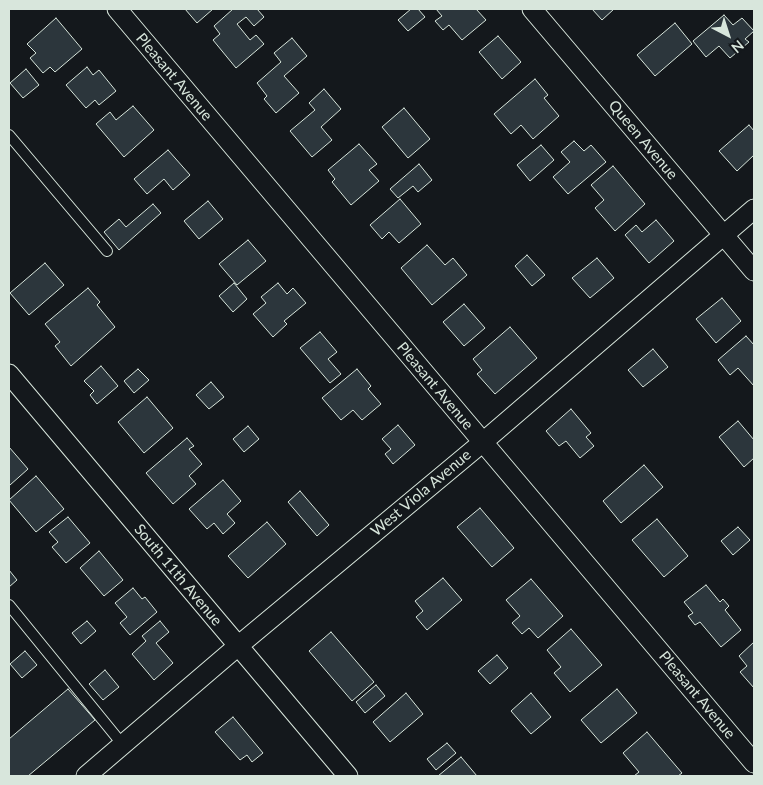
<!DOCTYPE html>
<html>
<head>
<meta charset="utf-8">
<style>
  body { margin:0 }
  #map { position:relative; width:763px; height:785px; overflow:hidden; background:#14181c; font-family:Lato,sans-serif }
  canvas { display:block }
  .frame { position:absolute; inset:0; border:10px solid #d8e6dc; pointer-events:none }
  .north { position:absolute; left:703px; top:10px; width:50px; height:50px; -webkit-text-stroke:4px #14181c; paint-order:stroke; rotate:140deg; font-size:14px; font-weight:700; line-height:20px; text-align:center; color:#d8e6dc }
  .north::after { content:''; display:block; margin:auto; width:18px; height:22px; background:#d8e6dc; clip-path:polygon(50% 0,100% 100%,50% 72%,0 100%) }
</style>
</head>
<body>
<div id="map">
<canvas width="763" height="785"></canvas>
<div class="frame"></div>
<div class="north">N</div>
</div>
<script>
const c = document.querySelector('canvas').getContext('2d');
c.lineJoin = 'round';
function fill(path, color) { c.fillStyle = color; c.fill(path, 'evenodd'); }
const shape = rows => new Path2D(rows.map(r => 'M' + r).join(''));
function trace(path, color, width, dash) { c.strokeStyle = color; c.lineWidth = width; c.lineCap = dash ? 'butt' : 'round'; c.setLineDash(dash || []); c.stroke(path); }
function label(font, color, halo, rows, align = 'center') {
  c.font = font + ' Lato,sans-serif'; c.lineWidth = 4; c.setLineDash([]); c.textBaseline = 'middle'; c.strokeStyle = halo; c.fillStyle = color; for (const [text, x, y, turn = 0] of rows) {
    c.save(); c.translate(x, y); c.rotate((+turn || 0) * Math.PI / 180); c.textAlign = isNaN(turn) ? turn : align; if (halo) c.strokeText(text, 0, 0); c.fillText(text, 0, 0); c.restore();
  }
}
const building = shape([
  [185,9,213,9,197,23,185,9],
  [233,9,257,9,264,17,254,26,246,17,237,24,250,40,256,35,264,44,236,68,213,40,220,34,214,26,233,9],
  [411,9,418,9,425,17,408,31,398,20,411,9],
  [436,9,476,9,486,20,462,40,449,25,443,30,435,21,442,16,436,9],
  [592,9,614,9,602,20,592,9],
  [724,15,733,25,742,18,754,31,745,39,749,42,730,58,719,46,706,57,693,41,724,15],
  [56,18,82,49,55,72,50,67,43,73,30,58,36,53,27,44,56,18],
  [675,23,692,44,655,76,637,55,675,23],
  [498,36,521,62,502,79,479,52,498,36],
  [292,38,307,56,284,76,299,93,276,113,264,99,267,96,257,83,281,62,274,53,292,38],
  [87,67,93,75,99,70,116,91,99,105,95,100,86,108,66,85,87,67],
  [26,69,39,85,23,98,10,83,26,69],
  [535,79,548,95,544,98,559,116,533,139,521,125,511,134,494,114,535,79],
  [324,89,341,109,321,127,332,140,312,157,290,131,315,110,309,103,324,89],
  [133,106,154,130,124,157,96,124,110,112,116,120,133,106],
  [404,108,430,139,408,158,382,127,404,108],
  [749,125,754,131,754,155,737,171,719,151,749,125],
  [574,141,584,151,591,145,606,162,568,194,553,177,570,162,561,152,574,141],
  [359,144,377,164,369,170,379,181,351,205,332,182,335,179,328,170,359,144],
  [541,145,554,160,530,181,517,165,541,145],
  [168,150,190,175,173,190,164,179,147,194,134,179,168,150],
  [419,164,432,180,418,192,413,186,398,198,390,189,419,164],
  [613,166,645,204,615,231,595,208,604,200,591,185,613,166],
  [400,199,421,224,399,243,389,232,382,239,370,225,400,199],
  [208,201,223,219,199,239,184,221,208,201],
  [153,204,161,213,119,250,104,232,119,219,126,227,153,204],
  [656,220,674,241,649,263,625,235,636,225,642,232,656,220],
  [248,240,266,261,237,285,219,264,248,240],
  [427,245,445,265,453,258,467,275,432,305,401,268,427,245],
  [527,255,545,275,532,286,515,266,527,255],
  [597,258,614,278,590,298,572,278,597,258],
  [45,263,64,285,29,315,10,293,45,263],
  [234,283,247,299,233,312,219,296,234,283],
  [278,283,287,294,293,288,306,303,284,321,287,324,273,337,253,314,266,303,261,297,278,283],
  [88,288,100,302,97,305,115,327,71,366,55,346,60,342,45,324,88,288],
  [722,298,741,321,716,343,696,319,722,298],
  [464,304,485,328,464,346,443,322,464,304],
  [510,327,537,358,495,394,477,374,482,370,473,359,510,327],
  [320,332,337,352,328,359,341,374,330,383,300,348,320,332],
  [746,336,754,345,754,386,738,368,730,375,718,360,746,336],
  [653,349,668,367,643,387,628,370,653,349],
  [101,366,118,386,97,404,90,395,94,391,84,381,101,366],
  [138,369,149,380,134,393,124,381,138,369],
  [357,369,371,386,368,389,381,404,362,420,353,410,341,420,322,398,357,369],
  [211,382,224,397,209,409,196,395,211,382],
  [147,397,173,428,144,453,118,422,147,397],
  [571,409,591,433,586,437,594,446,580,458,566,441,559,446,546,431,571,409],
  [738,421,754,440,754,458,744,467,719,437,738,421],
  [398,425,415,445,393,464,385,454,391,449,382,439,398,425],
  [248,426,259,439,244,452,233,439,248,426],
  [187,438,194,446,189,449,202,464,189,476,196,484,173,504,146,473,187,438],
  [9,447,28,469,10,485,9,483,9,447],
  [644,465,663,487,621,523,603,501,644,465],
  [36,476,64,509,36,532,9,500,36,476],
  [223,480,241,501,227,514,235,523,223,534,214,523,207,529,189,509,223,480],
  [300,491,329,525,317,536,288,502,300,491],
  [480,508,514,548,492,567,457,527,480,508],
  [68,517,90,543,66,563,52,547,58,542,49,532,68,517],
  [657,519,688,556,664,577,632,540,657,519],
  [267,522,286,544,248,578,228,556,267,522],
  [738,527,750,540,733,555,721,541,738,527],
  [99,551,123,580,104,596,80,568,99,551],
  [9,570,17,580,9,587,9,570],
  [443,578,462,600,427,630,416,617,423,611,415,601,443,578],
  [531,579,563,616,538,638,529,628,522,634,512,623,520,616,506,600,531,579],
  [706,585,720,602,723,599,729,606,725,610,741,630,721,647,700,622,695,625,688,616,693,613,684,602,706,585],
  [133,588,142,599,145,597,157,612,130,635,120,623,127,617,115,603,133,588],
  [87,621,96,631,81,644,72,633,87,621],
  [160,621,169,632,156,643,173,663,154,680,132,654,146,641,142,636,160,621],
  [571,629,602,665,570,692,554,673,561,667,547,650,571,629],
  [331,632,374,682,352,701,309,651,331,632],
  [754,642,754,688,740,672,747,666,739,656,754,642],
  [25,651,37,665,22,678,10,664,25,651],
  [497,655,508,668,490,684,478,671,497,655],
  [105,670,119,687,103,700,89,684,105,670],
  [376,685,385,696,365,713,356,702,376,685],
  [68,689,95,720,28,776,9,776,9,739,68,689],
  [617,689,637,713,601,743,581,720,617,689],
  [406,693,423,714,390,742,373,722,406,693],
  [531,693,551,717,531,734,511,711,531,693],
  [233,717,263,753,252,762,247,755,240,760,215,732,233,717],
  [647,732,682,773,678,776,634,776,639,772,623,753,647,732],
  [447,743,456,753,436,770,427,759,447,743],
  [461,757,477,776,438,776,461,757]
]);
fill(building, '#2c363c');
trace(building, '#d8e6dc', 1);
const service = shape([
  [9,135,107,251],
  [9,605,123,745]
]);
const minor = shape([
  [117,9,754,763],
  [532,9,754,271],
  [9,374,348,776],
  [86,776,238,646,483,442,754,209]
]);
trace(service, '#d8e6dc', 12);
trace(minor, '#d8e6dc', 21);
trace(service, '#14181c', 10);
trace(minor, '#14181c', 19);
label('15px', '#d8e6dc', '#14181c', [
  ["Pleasant Avenue",174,77,50],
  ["Queen Avenue",643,140,50],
  ["Pleasant Avenue",435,386,50],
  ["West Viola Avenue",421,493,-40],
  ["South 11th Avenue",178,575,50],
  ["Pleasant Avenue",697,695,50]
]);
</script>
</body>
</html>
